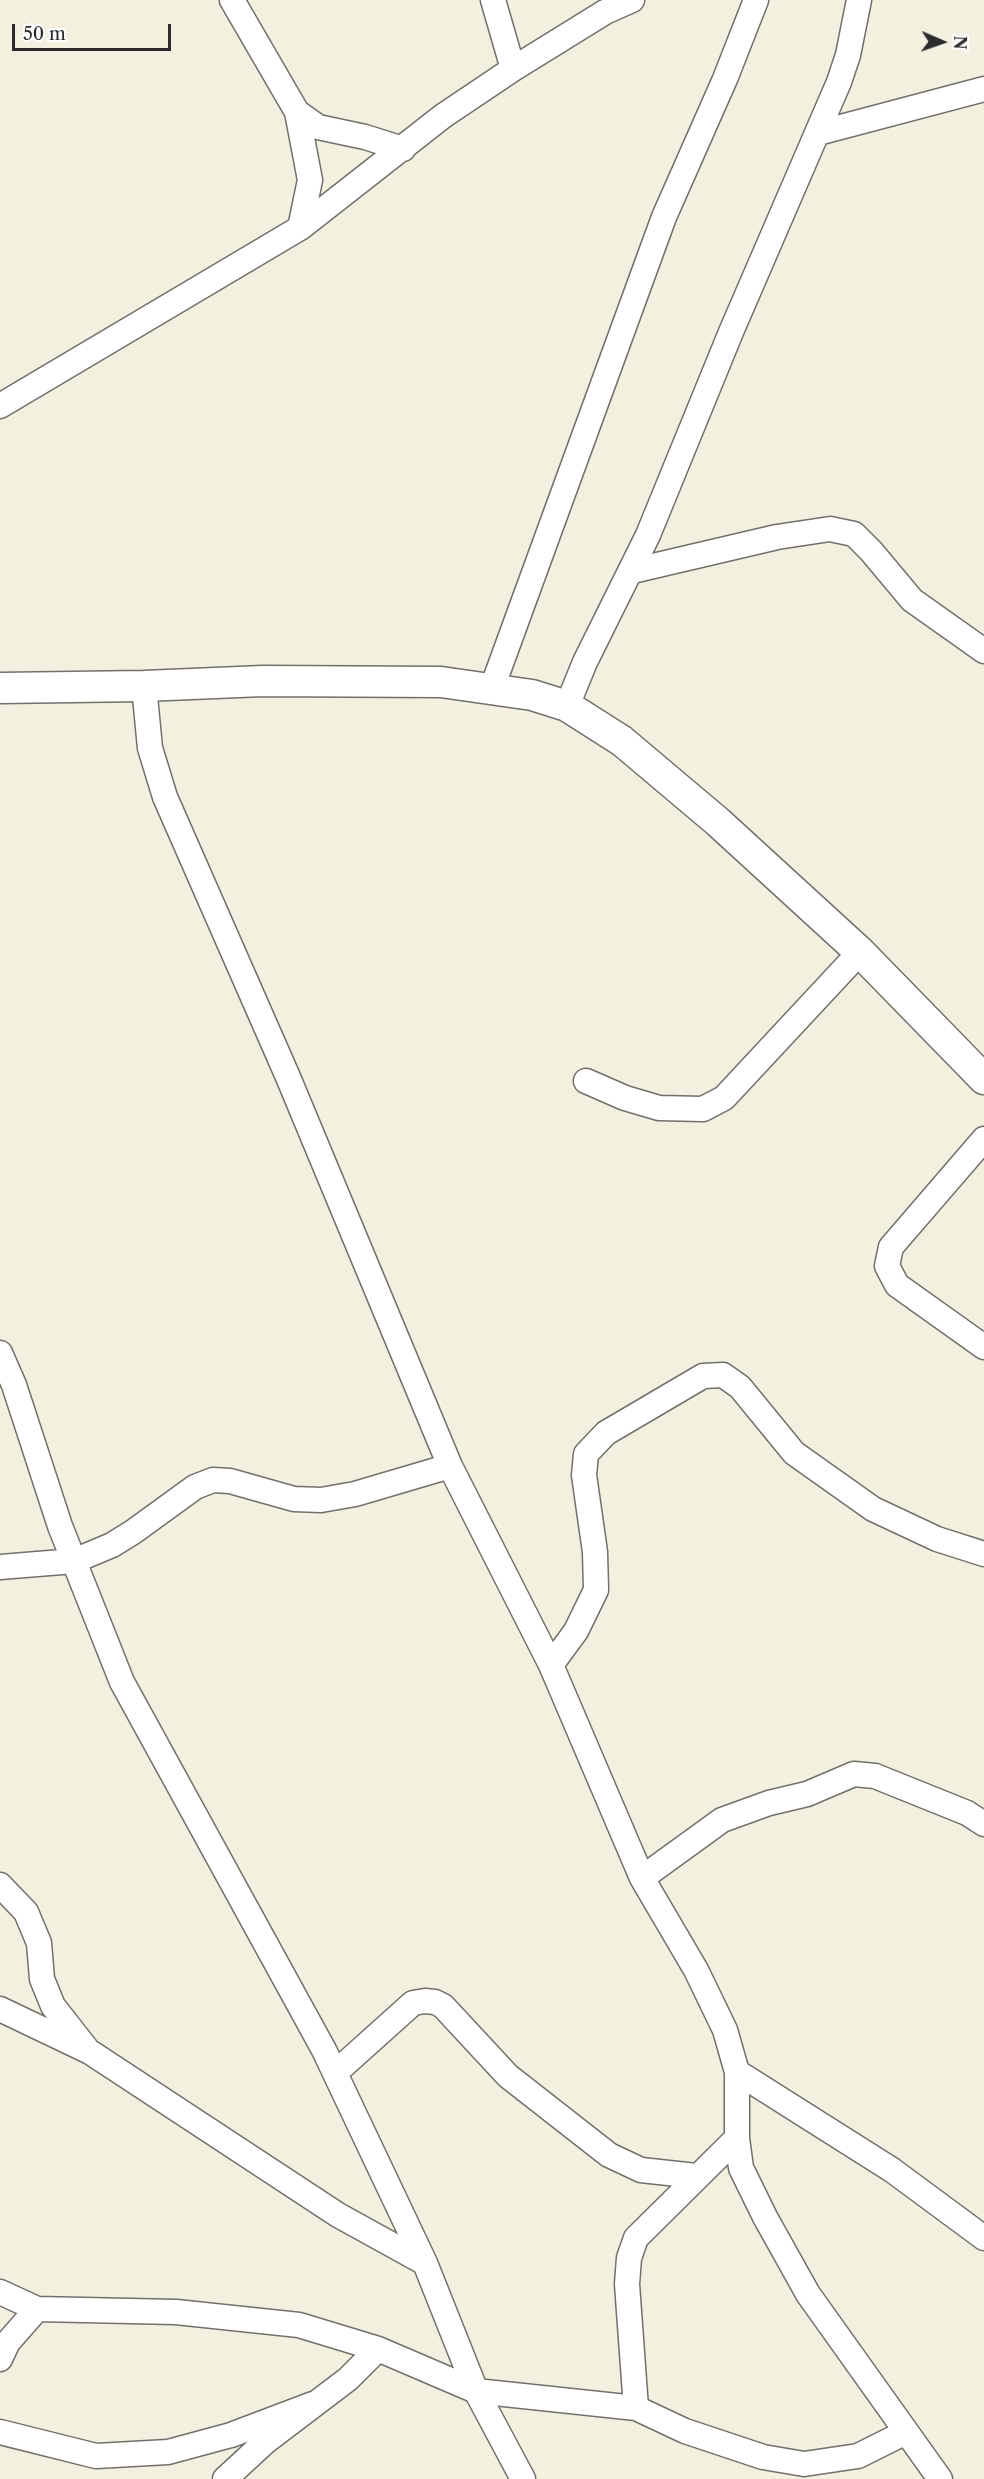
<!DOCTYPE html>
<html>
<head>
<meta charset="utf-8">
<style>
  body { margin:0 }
  #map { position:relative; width:984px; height:2479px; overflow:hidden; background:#f3f0e0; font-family:"Libre Caslon Text",serif }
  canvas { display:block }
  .north { position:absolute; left:912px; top:12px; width:60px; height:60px; -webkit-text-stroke:4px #fff; paint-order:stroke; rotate:92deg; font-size:16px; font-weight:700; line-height:24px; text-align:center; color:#2b2b2b }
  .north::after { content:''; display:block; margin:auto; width:21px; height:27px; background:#2b2b2b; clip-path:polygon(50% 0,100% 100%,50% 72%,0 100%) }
  .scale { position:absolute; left:12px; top:24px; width:159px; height:27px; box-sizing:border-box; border:3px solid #2b2b2b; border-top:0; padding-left:8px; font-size:18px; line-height:21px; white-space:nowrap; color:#2b2b2b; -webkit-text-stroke:4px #fff; paint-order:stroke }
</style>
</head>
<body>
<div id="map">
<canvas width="984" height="2479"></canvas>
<div class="north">N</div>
<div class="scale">50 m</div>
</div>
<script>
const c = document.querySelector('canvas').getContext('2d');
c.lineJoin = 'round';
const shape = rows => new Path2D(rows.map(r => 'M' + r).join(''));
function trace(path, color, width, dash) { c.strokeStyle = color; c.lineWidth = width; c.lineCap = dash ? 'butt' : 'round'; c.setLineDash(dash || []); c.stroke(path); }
const minor = shape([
  [232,0,297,112,310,180,300,228],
  [493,0,513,69],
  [297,112,318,127,365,137,403,149],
  [818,133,984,89],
  [0,406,300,228,443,116,513,69,605,12,632,0],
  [632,571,777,537,830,529,854,534,871,551,912,600,984,651],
  [144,686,150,748,165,797,288,1077,450,1466,551,1665,642,1878,696,1970,725,2030,737,2072,737,2138,741,2168,765,2217,808,2294,940,2479],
  [492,688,664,217,725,79,756,0],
  [567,706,585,662,648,535,731,332,839,82,848,55,859,0],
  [586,1081,625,1098,659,1108,703,1109,724,1098,860,952],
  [984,1139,891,1247,887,1266,897,1285,984,1347],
  [0,1353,14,1385,60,1526,122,1682,324,2050,425,2263,476,2391,523,2479],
  [0,1567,74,1561,112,1545,133,1532,195,1487,213,1480,230,1481,294,1499,321,1500,355,1494,450,1466],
  [551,1665,576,1631,596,1590,595,1552,584,1475,586,1454,606,1433,703,1376,723,1375,740,1387,794,1453,873,1509,937,1539,984,1554],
  [642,1878,722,1820,769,1803,807,1794,854,1774,875,1776,967,1813,984,1824],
  [0,1885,26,1912,39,1943,42,1979,53,2006,86,2048],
  [0,2009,90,2052,338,2215,425,2263],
  [737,2072,892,2170,984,2238],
  [335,2073,413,2003,425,2001,435,2002,443,2006,508,2076,609,2155,641,2170,696,2176],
  [0,2292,37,2309,176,2312,299,2325,378,2349,476,2391,636,2408,685,2431,763,2457,804,2464,858,2456,906,2432],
  [0,2359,8,2342,37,2309],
  [636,2408,627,2284,629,2258,636,2238,737,2138],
  [0,2432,96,2456,168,2452,231,2435,313,2404],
  [225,2479,265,2442,348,2379,378,2349]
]);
const tertiary = shape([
  [0,688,144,686,263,681,441,682,532,695,567,706,622,741,718,822,860,952,984,1079]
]);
trace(minor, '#71706a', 27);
trace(tertiary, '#71706a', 33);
trace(minor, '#fff', 24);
trace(tertiary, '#fff', 30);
</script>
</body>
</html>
